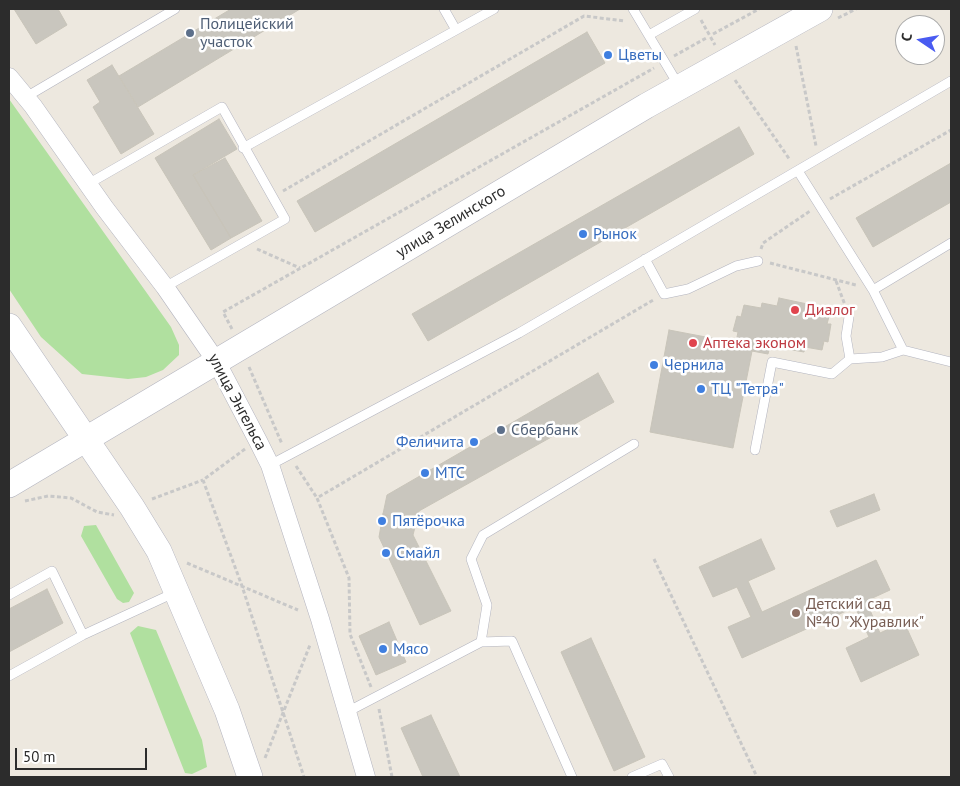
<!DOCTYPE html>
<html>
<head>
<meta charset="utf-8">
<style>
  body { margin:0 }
  #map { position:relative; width:960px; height:786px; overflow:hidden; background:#ede8df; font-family:"PT Sans",sans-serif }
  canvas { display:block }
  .frame { position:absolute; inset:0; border:10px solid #2c2c2c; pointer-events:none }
  .north { position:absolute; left:895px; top:15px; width:50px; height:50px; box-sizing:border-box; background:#fff; border:1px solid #ababab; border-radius:50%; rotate:282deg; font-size:14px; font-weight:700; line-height:20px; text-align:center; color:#2c2c2c }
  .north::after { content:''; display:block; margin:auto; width:18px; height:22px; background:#495bf1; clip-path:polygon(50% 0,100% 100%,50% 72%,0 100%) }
  .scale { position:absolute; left:15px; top:748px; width:132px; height:22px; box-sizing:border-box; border:2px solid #2c2c2c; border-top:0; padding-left:6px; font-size:15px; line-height:18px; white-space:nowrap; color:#2c2c2c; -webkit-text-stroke:4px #fff; paint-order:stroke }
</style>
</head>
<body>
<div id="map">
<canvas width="960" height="786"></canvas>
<div class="frame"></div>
<div class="north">С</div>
<div class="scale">50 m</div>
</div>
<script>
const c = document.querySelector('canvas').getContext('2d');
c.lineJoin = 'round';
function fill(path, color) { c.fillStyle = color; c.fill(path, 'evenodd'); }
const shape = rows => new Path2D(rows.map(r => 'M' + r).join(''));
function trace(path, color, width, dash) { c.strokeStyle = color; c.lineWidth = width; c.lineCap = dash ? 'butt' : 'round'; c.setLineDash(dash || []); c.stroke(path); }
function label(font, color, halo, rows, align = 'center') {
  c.font = font + ' "PT Sans",sans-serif'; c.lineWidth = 5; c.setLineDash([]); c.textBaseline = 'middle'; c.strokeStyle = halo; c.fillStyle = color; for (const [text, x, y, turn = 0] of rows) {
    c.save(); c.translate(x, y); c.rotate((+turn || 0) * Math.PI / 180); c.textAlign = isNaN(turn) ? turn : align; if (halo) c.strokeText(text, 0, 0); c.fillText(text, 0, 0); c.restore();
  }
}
fill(shape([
  [9,99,171,327,179,345,179,355,163,370,146,377,128,379,82,374,41,337,9,289],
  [96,525,134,593,129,602,123,603,117,599,81,536,84,526],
  [138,626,156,630,202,740,207,767,192,774,185,773,130,633]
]), '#b0e09f');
const building = shape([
  [14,9,58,9,67,25,36,44,14,9],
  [231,9,300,9,138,107,119,76,231,9],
  [587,32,605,63,315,232,297,201,587,32],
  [112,65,154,134,121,154,93,107,100,102,87,80,112,65],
  [219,119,237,149,193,175,231,238,211,250,155,158,219,119],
  [739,127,754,154,428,341,412,314,739,127],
  [225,158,262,221,231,238,193,175,225,158],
  [951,163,951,202,873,247,856,218,951,163],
  [779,298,812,305,812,309,830,313,827,324,831,324,828,342,824,341,822,350,805,347,804,352,770,346,768,354,752,351,753,346,736,342,738,332,733,331,737,316,741,317,744,305,761,308,762,303,777,306,779,298],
  [669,330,753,346,733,448,650,432,669,330],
  [598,373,614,402,419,511,416,523,383,514,387,495,598,373],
  [874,494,880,510,837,527,830,511,874,494],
  [383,514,416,523,413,535,451,611,420,625,379,537,383,514],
  [761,539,775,569,748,581,762,612,876,560,890,590,866,601,880,633,904,622,919,655,861,682,846,648,869,637,855,607,742,658,728,627,751,617,737,587,713,597,699,567,761,539],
  [47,589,63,623,9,652,9,609,47,589],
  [389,622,406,662,376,675,359,636,389,622],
  [591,638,645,757,614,771,561,652,591,638],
  [431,715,460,777,423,777,401,728,431,715]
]);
fill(building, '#c9c6be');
trace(building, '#c8c4b9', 1);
const lane = shape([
  [444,9,456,30],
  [633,9,679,86],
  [649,35,695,9],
  [26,97,175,9],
  [243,148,494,9],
  [798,171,873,290],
  [88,184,222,107,285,219,165,287],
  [645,259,664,294,688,289,736,266,758,261],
  [849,317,846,336,850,359],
  [903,350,873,290,951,243],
  [755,450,772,362,832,374,850,359,882,357,903,350,951,362],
  [270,465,519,333,951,81],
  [9,595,52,571,83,635],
  [481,642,512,641,572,777],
  [9,676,83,635,176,592],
  [347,712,481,642,487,605,471,559,483,535,634,444],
  [632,777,662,764,669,777]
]);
const street = shape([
  [9,77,33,106,104,207,165,287,216,361,258,441,270,465,320,619,366,777]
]);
const secondary = shape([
  [9,326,132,507,159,551,227,710,250,777],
  [9,485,646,106,820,9]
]);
trace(lane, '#b3b4bf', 10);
trace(street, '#b3b4bf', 19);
trace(secondary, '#b3b4bf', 26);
trace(shape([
  [838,18,856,9],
  [701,20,715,45],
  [713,34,759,9],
  [796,46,816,146],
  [674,56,708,37],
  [735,80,790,160],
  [283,191,584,16,625,21],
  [830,199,951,130],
  [257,249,300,268],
  [761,249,763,243,810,211],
  [770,263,856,285],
  [836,281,845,305],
  [232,329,223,312,654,68],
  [249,367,282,444],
  [245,449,203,480,242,586,304,777],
  [296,466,317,498],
  [152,499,203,480],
  [25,501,48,496,71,498,97,512,114,515],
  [654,559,757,777],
  [187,563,298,610],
  [371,687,350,634,349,578,317,498,655,299],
  [379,709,392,777],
  [265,758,310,645]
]), '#c8c8c8', 3, [4, 2.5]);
trace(lane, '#fff', 9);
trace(street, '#fff', 18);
trace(secondary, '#fff', 25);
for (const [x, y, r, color] of [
  [190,33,5,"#5c6f8a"],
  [608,55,5,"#3f7fe0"],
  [583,234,5,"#3f7fe0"],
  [795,310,5,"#e0444e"],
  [693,343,5,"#e0444e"],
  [654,365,5,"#3f7fe0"],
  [701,389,5,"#3f7fe0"],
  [501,430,5,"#5c6f8a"],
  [474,442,5,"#3f7fe0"],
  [425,473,5,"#3f7fe0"],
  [382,521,5,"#3f7fe0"],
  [386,553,5,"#3f7fe0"],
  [796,613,5,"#8d6e63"],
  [383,649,5,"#3f7fe0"]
]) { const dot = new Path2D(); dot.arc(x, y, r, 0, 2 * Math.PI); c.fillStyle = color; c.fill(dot); trace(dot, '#fff', 2); }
label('16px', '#4e5e75', '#fff', [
  ["Полицейский",200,24],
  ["участок",200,42],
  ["Сбербанк",511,430]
], 'left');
label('16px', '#366cbe', '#fff', [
  ["Цветы",618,55],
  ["Рынок",593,234],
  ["Чернила",664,365],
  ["ТЦ \"Тетра\"",711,389],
  ["Феличита",464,442,"right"],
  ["МТС",435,473],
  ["Пятёрочка",392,521],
  ["Смайл",396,553],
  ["Мясо",393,649]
], 'left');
label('16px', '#2c2c2c', '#fff', [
  ["улица Зелинского",451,222,-31],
  ["улица Энгельса",237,402,62]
]);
label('16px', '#be3a42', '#fff', [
  ["Диалог",805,310],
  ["Аптека эконом",703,343]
], 'left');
label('16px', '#785e54', '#fff', [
  ["Детский сад",806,604],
  ["№40 \"Журавлик\"",806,622]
], 'left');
</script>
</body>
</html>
